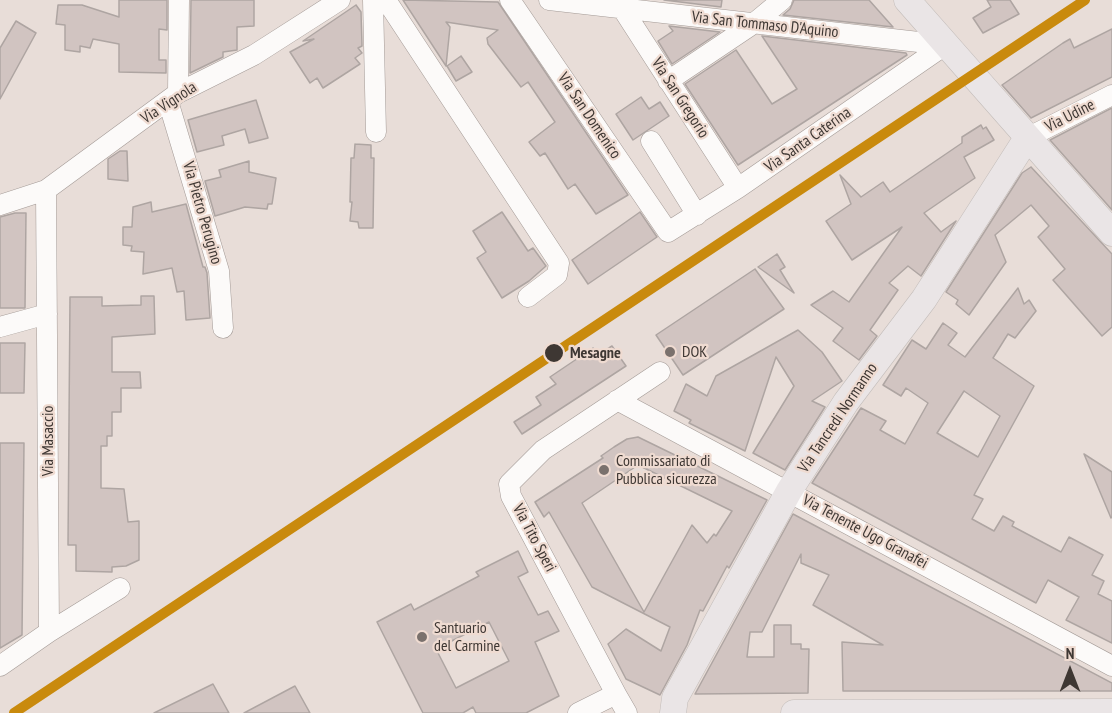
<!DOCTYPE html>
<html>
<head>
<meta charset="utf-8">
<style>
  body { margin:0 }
  #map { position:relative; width:1112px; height:713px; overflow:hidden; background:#e8ddd8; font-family:"PT Sans Narrow",sans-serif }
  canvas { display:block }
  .north { position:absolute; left:1040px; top:641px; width:60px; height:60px; -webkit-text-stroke:4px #efdbd1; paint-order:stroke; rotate:0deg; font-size:16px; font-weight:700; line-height:24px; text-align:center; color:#3e3733 }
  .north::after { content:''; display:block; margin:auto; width:21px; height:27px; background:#3e3733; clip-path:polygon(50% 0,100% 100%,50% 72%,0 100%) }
</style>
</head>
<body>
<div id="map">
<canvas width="1112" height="713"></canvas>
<div class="north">N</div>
</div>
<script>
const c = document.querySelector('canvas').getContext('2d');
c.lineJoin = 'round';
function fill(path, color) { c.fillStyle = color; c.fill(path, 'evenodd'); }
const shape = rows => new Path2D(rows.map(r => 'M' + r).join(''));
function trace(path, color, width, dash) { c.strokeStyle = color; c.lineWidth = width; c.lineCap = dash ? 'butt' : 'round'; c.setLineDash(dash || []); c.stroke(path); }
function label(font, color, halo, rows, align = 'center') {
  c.font = font + ' "PT Sans Narrow",sans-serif'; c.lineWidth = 4.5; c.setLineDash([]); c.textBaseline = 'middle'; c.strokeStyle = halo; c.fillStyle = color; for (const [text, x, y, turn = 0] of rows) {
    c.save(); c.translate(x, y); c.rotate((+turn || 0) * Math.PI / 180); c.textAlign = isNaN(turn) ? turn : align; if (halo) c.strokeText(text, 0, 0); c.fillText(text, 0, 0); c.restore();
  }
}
const building = shape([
  [119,0,167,0,167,30,159,29,159,60,166,60,166,73,119,72,119,44,93,39,90,48,80,46,80,52,65,50,65,25,56,24,58,5,82,5,119,17,119,0],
  [191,0,254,0,254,26,237,27,237,50,223,52,223,57,190,73,191,0],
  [403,0,498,2,628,195,596,214,575,184,568,189,545,153,540,156,529,142,555,122,528,82,521,87,488,44,487,38,498,30,446,22,450,27,446,66,403,0],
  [664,0,722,0,721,7,664,0],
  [794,0,869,0,893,27,783,15,790,9,794,0],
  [987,0,1010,0,1019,14,983,33,973,18,991,7,987,0],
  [356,5,361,12,362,46,358,48,362,53,355,58,360,64,323,88,317,78,310,83,290,52,314,39,303,41,356,5],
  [16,21,36,33,0,99,0,48,16,21],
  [669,26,720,32,672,64,658,41,673,31,669,26],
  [1112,29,1112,77,1031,118,1002,85,1063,43,1070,39,1074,48,1112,29],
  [762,36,906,53,907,55,738,165,685,84,736,50,772,104,797,89,762,36],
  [461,56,472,72,456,81,447,66,461,56],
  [641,97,649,109,660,102,669,116,633,140,616,114,641,97],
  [256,100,268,138,249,143,245,129,222,136,224,145,197,152,188,120,256,100],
  [1112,108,1112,210,1050,140,1112,108],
  [981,125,983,129,986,127,994,140,964,157,975,178,924,213,941,232,956,221,921,276,908,266,889,283,898,290,870,330,877,336,859,360,833,341,843,328,811,305,833,291,849,302,902,227,852,260,826,221,851,204,840,175,861,197,883,182,890,192,962,143,962,137,981,125],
  [355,144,371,145,371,158,374,158,373,228,359,228,358,222,350,221,352,202,350,202,351,158,354,158,355,144],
  [120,151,127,151,128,181,108,179,108,159,120,151],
  [249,161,249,172,276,178,272,204,268,204,267,209,245,207,215,216,205,181,221,177,219,170,249,161],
  [1031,167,1112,254,1112,327,1102,336,1053,280,1065,269,1038,237,1049,226,1031,205,995,235,1006,262,969,315,956,304,958,300,946,292,1022,173,1031,167],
  [151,202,152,212,186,204,203,267,205,267,207,273,210,318,186,320,184,291,177,292,172,268,143,274,144,252,131,251,132,246,123,245,123,227,132,227,133,207,151,202],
  [502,212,528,251,533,248,546,266,529,281,502,298,477,258,486,252,473,231,502,212],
  [640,212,657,237,588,284,572,260,640,212],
  [15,213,26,213,25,308,0,308,0,217,15,213],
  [777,254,785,267,780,270,794,293,758,267,777,254],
  [755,269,784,309,683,375,656,335,755,269],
  [1018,288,1024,304,1029,300,1036,311,1015,338,1008,334,993,358,1034,386,974,495,983,499,972,519,994,531,1003,516,1014,522,1012,526,1061,552,1069,537,1103,555,1092,575,1104,581,1098,594,1112,601,1112,643,1066,620,1079,597,1048,580,1036,603,812,483,861,408,886,421,880,430,905,444,928,403,906,388,901,396,883,385,912,340,926,349,943,323,957,333,948,345,965,357,1018,288],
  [964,391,1000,416,978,457,937,433,964,391],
  [141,296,154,296,155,334,112,337,112,372,140,372,141,388,121,388,121,412,112,412,112,436,107,436,107,446,101,446,101,488,124,489,128,522,139,521,139,560,126,566,112,567,112,572,76,571,76,545,68,545,70,297,102,297,102,306,141,305,141,296],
  [798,330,822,352,842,381,812,401,825,407,785,470,753,453,794,386,776,357,745,451,689,423,691,420,674,411,686,384,707,396,716,376,798,330],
  [0,343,25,343,24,393,0,393,0,343],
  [612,346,626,366,522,434,514,422,541,405,536,397,556,384,550,377,593,348,598,355,612,346],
  [638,437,767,500,729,568,727,566,703,611,700,610,687,645,660,695,626,679,608,644,626,629,661,651,670,627,592,587,549,512,544,517,535,502,603,458,601,456,614,447,627,439,638,437],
  [638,465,732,511,716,536,714,534,707,543,692,525,644,612,582,503,638,465],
  [0,443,24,443,22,635,0,648,0,443],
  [1084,454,1112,472,1112,517,1111,518,1084,454],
  [793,514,1112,683,1112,691,843,691,842,642,883,645,813,605,829,575,801,563,801,554,762,632,750,632,747,657,774,657,774,625,791,625,791,644,801,644,801,649,809,649,808,693,695,694,793,514],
  [518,551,528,572,518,577,538,615,548,611,559,631,535,642,559,696,526,713,476,713,473,707,463,713,423,713,377,622,411,604,414,610,479,576,476,572,518,551],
  [489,622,509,661,456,688,436,649,489,622],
  [213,684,229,713,154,713,213,684],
  [295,686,310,713,244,713,295,686]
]);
fill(building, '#d1c4c1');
trace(building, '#aea5a2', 1.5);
const minor = shape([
  [373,0,376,132],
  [386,0,559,263,557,275,528,297],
  [510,0,668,232,738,188,945,45],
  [549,0,945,45],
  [622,8,738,188],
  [668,81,753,24,782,0],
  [178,93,179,0],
  [168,101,219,271,223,328],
  [1027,138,1112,95],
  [651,141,697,215],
  [0,205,46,190,178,93,254,55,340,0],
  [0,327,47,314],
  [617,400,1112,666],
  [49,632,120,588],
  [0,666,49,632,46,190],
  [616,694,511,496,509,484,543,450,660,372],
  [578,713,616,694,627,713]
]);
const major = shape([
  [907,0,1112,233],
  [673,713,675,698,789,491,846,402,924,299,1027,138],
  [794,713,1112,712]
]);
trace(minor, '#a39a96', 21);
trace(major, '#c2bcb9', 27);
trace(minor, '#fcfaf9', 20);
trace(major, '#eae5e6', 26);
trace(shape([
  [14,713,1085,0]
]), '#c98a0d', 10);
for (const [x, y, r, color] of [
  [670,352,6,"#7a716d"],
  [554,353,10,"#3e3733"],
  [604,470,6,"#7a716d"],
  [422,637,6,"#7a716d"]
]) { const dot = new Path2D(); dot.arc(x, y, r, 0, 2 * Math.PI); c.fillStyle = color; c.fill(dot); trace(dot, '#efdbd1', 2); }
label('16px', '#3e3733', '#efdbd1', [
  ["Via San Tommaso D'Aquino",765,25,6],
  ["Via San Gregorio",680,98,57],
  ["Via Vignola",169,103,-33],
  ["Via San Domenico",589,116,56],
  ["Via Udine",1070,116,-27],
  ["Via Santa Caterina",808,140,-35],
  ["Via Pietro Perugino",202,213,74],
  ["Via Tancredi Normanno",838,418,-56],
  ["Via Masaccio",48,441,-90],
  ["Via Tenente Ugo Granafei",865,532,28],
  ["Via Tito Speri",534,538,62]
]);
label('16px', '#3e3733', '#efdbd1', [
  ["DOK",682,352],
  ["Commissariato di",616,461],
  ["Pubblica sicurezza",616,479],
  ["Santuario",434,628],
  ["del Carmine",434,646]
], 'left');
label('bold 16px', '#3e3733', '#efdbd1', [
  ["Mesagne",570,353]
], 'left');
</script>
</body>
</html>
